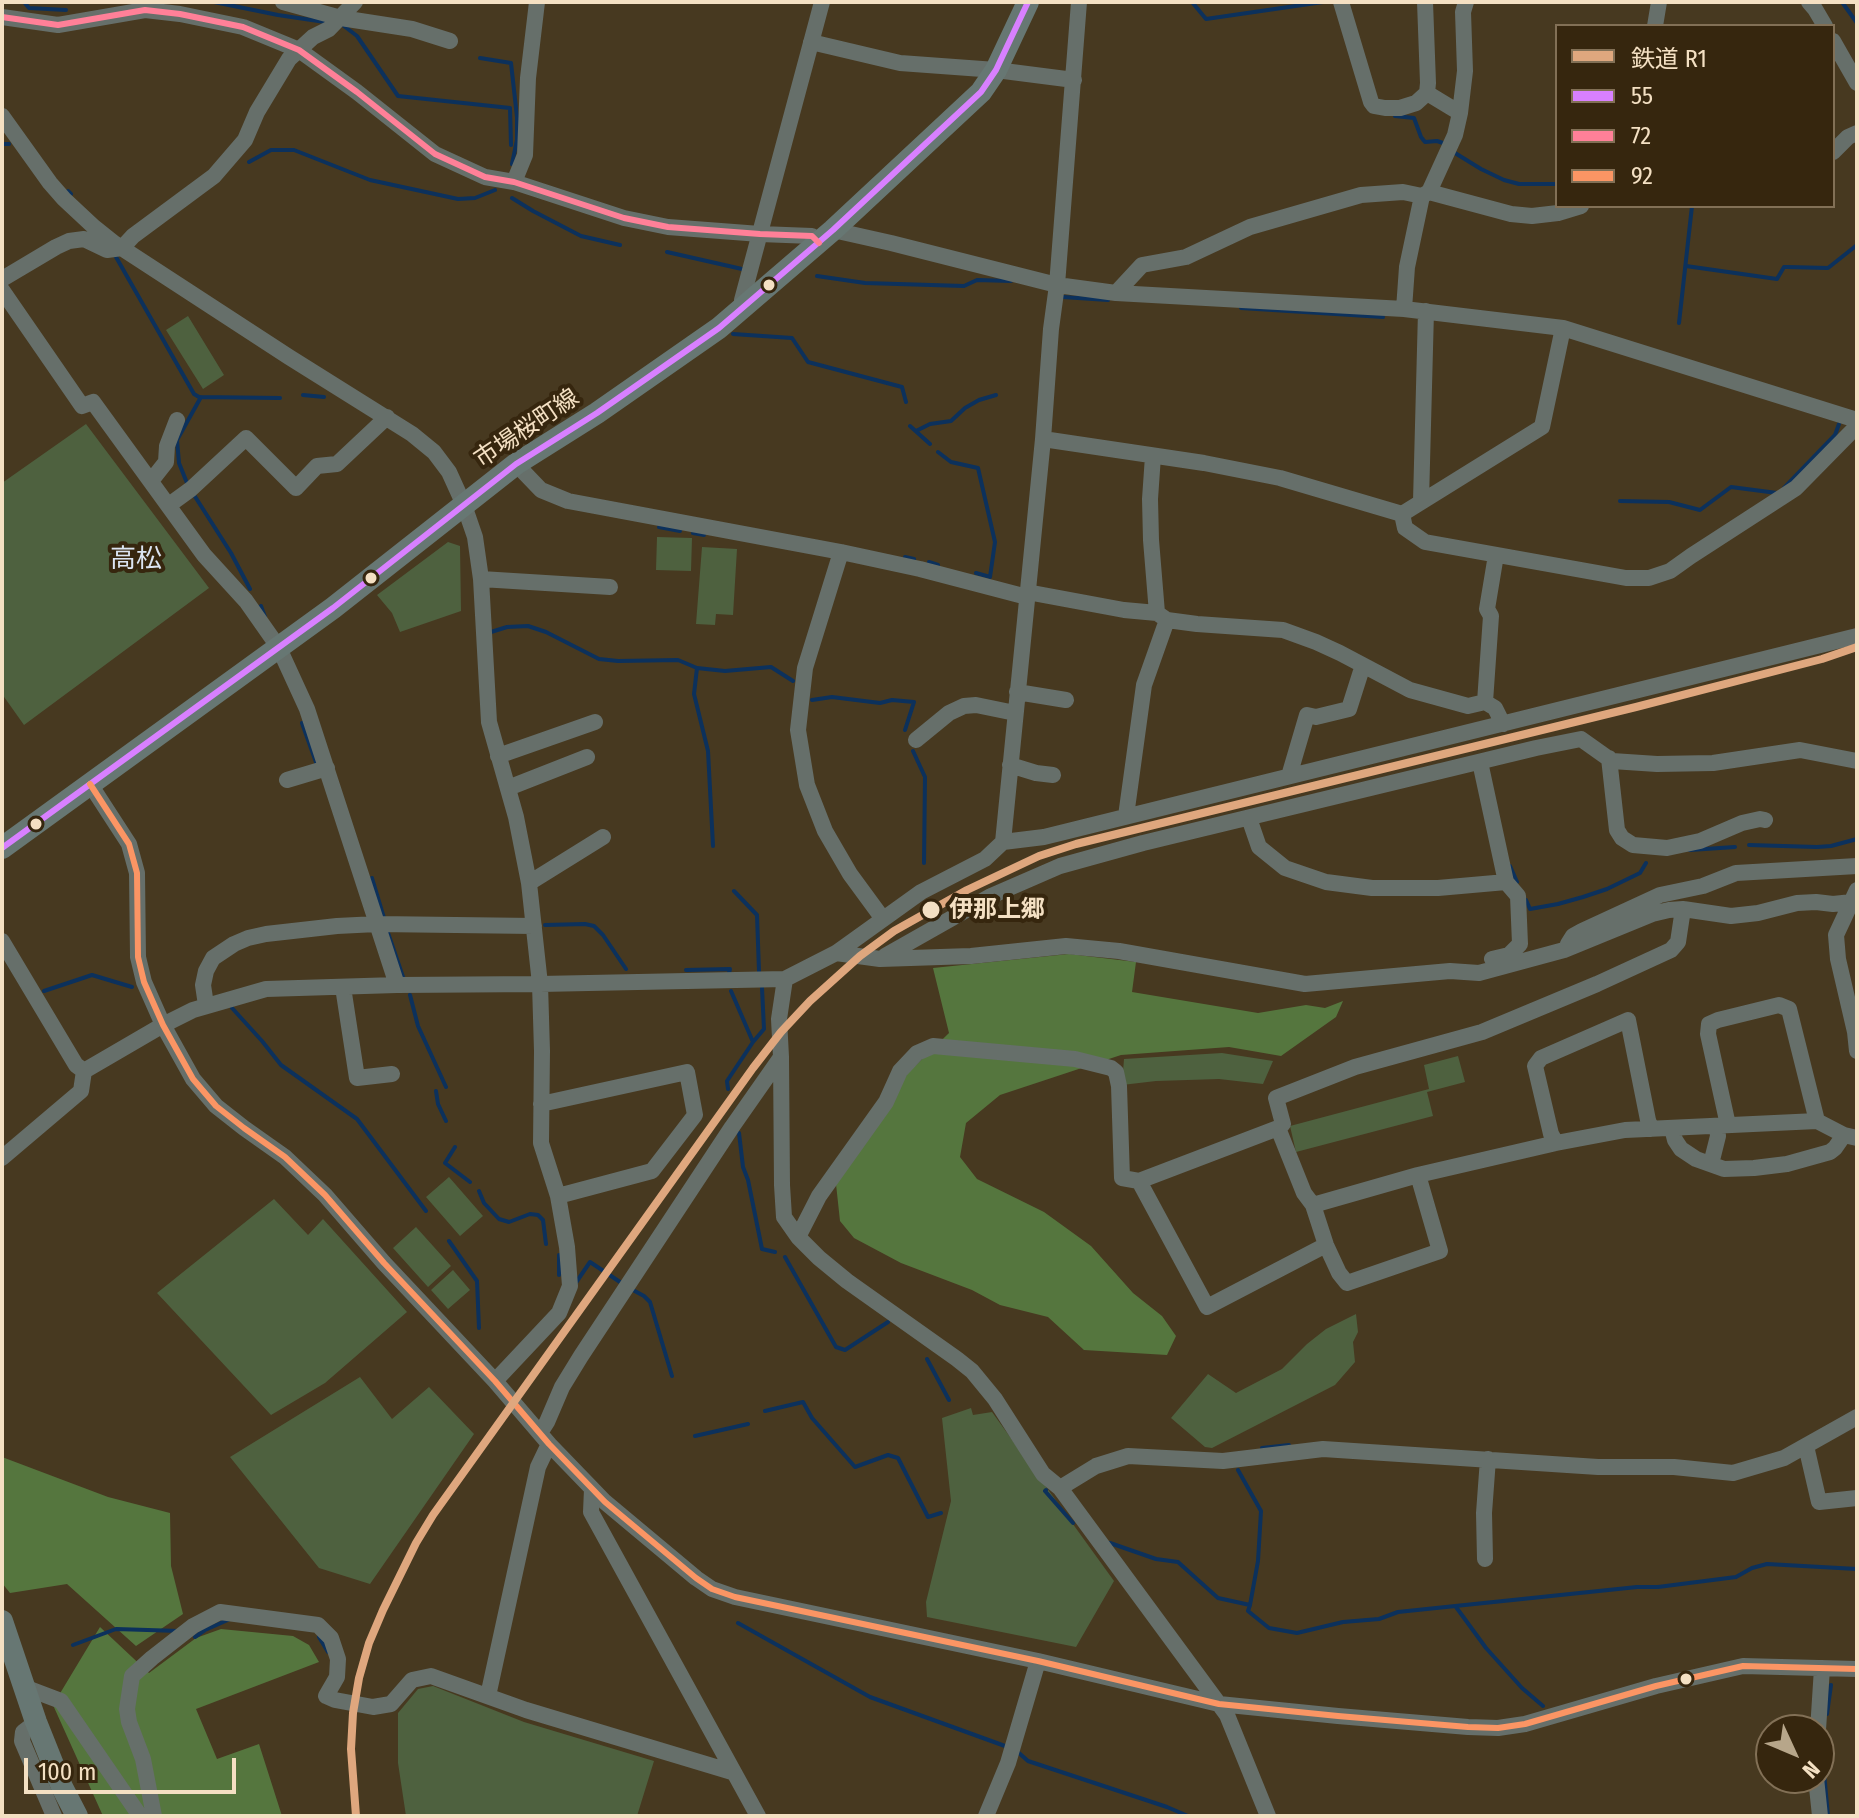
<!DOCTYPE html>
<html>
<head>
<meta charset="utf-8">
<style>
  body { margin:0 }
  #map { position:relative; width:1859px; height:1818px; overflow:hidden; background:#473920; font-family:"Fira Sans Condensed","Noto Sans JP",sans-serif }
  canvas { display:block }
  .frame { position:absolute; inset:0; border:4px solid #f4e0c3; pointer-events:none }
  .legend { position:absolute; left:1555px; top:24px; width:280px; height:184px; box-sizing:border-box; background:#36260e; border:2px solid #827056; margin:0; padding:10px 14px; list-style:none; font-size:24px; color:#f4e0c3 }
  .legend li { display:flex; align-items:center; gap:16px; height:40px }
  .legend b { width:40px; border:2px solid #827056 }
  .north { position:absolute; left:1755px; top:1714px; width:80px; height:80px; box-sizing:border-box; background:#36260e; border:2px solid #827056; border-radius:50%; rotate:134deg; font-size:22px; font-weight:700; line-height:32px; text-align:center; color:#f4e0c3 }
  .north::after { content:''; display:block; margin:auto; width:28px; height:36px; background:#b7a68a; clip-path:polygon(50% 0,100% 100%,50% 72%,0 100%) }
  .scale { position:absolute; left:24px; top:1758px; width:212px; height:36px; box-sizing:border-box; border:4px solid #f4e0c3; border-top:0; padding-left:10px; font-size:24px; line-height:28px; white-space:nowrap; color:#f4e0c3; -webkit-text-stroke:6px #36260e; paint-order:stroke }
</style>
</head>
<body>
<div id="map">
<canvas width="1859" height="1818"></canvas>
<div class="frame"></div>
<ul class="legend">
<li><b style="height:10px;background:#dfa77e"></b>鉄道 R1</li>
<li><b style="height:10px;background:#d880ff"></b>55</li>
<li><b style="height:10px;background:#ff8098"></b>72</li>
<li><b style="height:10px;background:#fb9564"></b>92</li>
</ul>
<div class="north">N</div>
<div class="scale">100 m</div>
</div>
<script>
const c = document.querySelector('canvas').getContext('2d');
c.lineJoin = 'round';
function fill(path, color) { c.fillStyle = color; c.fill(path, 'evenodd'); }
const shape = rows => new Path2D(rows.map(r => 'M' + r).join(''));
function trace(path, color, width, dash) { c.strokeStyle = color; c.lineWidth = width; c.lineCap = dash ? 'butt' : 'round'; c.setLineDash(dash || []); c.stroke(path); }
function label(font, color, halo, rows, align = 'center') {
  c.font = font + ' "Fira Sans Condensed","Noto Sans JP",sans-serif'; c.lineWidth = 8; c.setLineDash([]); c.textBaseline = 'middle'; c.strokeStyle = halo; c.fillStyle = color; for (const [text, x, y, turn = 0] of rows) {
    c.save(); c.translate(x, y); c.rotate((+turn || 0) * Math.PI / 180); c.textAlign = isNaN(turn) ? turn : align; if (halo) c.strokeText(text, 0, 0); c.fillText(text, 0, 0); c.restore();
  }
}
fill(shape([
  [188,316,224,375,203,389,166,330],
  [86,424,209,588,24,725,2,694,2,483],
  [657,537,692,538,691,571,656,570],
  [448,542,460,546,461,611,400,632,392,613,377,595],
  [702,547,737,549,733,615,716,614,715,625,696,624],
  [1222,1053,1273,1061,1263,1084,1219,1079,1156,1081,1122,1085,1124,1059],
  [1458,1056,1465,1082,1427,1092,1433,1116,1296,1152,1290,1126,1429,1089,1424,1065],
  [449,1177,483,1216,460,1236,426,1197],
  [274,1199,308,1235,323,1219,407,1312,325,1383,271,1415,157,1293],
  [416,1227,451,1266,428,1287,393,1248],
  [453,1270,470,1290,448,1309,431,1290],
  [1356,1314,1358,1332,1353,1342,1355,1362,1335,1385,1212,1448,1205,1447,1171,1418,1208,1374,1236,1393,1282,1369,1307,1344,1326,1329],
  [360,1377,392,1419,429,1387,474,1434,370,1584,319,1568,230,1457],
  [971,1408,973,1415,992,1412,1114,1581,1076,1647,927,1617,926,1602,951,1501,942,1418],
  [433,1686,524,1722,654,1761,637,1816,406,1816,398,1763,398,1713,418,1689]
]), '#4e613f');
fill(shape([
  [1069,954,1136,962,1132,992,1258,1013,1306,1005,1325,1008,1343,1001,1336,1017,1281,1056,1229,1047,1121,1055,1000,1095,966,1123,960,1157,977,1179,1044,1212,1091,1246,1133,1293,1162,1316,1176,1336,1167,1355,1084,1350,1048,1317,1000,1305,972,1290,901,1263,854,1238,840,1221,836,1184,907,1074,949,1033,933,968],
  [2,1457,108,1497,170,1513,171,1566,183,1614,136,1646,67,1584,10,1593,2,1583],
  [100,1627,149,1673,196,1638,221,1629,293,1636,309,1645,319,1662,196,1709,217,1759,259,1744,282,1816,103,1816,53,1705]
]), '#55763e');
trace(shape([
  [24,2,29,8,66,10],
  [214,2,278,15,325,22],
  [1192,2,1206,19,1323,2],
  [1842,2,1857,23],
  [344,26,357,36,398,96,510,108,511,145],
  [480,58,511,63,517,117,517,140,512,164],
  [1395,116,1414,118,1421,137,1425,142,1437,141,1443,143],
  [2,144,9,144],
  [1455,153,1481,169,1504,180,1519,184,1557,184],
  [249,162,271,150,294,150,370,180,458,199,475,198,495,190],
  [68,191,71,194],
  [512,198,533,211,581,236,620,245],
  [667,252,742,269],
  [116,257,194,394,199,397,280,398],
  [1686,266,1777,279,1784,267,1787,267,1828,268,1857,245],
  [817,276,865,283,964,286,977,280,1011,281],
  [1063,297,1108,300],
  [1241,308,1383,317],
  [1679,323,1692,206],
  [733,334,792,338,808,362,902,387,906,402],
  [303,395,324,397],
  [910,426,930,444],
  [916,431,930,424,951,421,965,408,979,400,996,395],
  [938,452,951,462,978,468,995,542,990,577,976,573],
  [187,483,179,463,177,440,201,397],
  [1784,488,1835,435,1839,424],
  [194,495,231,553,250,589],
  [1620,501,1669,502,1700,510,1731,487,1777,493],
  [659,527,680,531],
  [693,533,704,535],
  [905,557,914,559],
  [929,562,938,565],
  [261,606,265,617],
  [491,632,507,627,528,626,546,632,599,659,618,661,678,660,697,668,694,694,708,751,713,846],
  [697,668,725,671,771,667,793,681],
  [812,700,832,697,880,703,892,700,914,702,905,730],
  [302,723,317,765],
  [913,751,925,777,924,863],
  [1749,845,1817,847,1831,846,1857,839],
  [1690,850,1735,847],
  [1510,866,1517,882],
  [372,878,384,918],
  [734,891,757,915,759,971],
  [1526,900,1530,909,1558,904,1583,897,1607,889,1640,873,1646,863],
  [545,925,585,924,594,926,603,935,626,969],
  [387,930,403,977],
  [686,970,730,969,729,973],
  [44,991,92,975,132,987],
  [410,995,418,1026,446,1087],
  [232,1008,262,1041,281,1065,357,1119,426,1211],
  [753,1042,764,1029,762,988],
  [728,1089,727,1081,753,1042,731,991],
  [436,1091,438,1104,446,1121],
  [739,1133,743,1167,748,1180,762,1249,775,1252],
  [455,1147,445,1163,470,1182],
  [479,1191,484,1203,499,1219,509,1222,530,1214,538,1215,543,1220,546,1244],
  [449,1241,477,1281,479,1328],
  [559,1255,559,1275],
  [785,1257,836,1347,845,1350,888,1322],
  [575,1284,590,1262,623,1284],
  [631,1289,644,1296,650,1302,672,1376],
  [927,1359,949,1400],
  [765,1411,803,1402,812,1418,855,1467,888,1455,898,1458,928,1517,941,1513],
  [695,1436,748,1424],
  [1262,1448,1289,1445],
  [1238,1470,1261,1511,1258,1561,1250,1605],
  [1046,1490,1045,1491,1073,1523],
  [1110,1543,1156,1559,1178,1562,1218,1598,1250,1605,1248,1611,1269,1628,1297,1633,1343,1622,1379,1619,1398,1612,1637,1587,1658,1587,1736,1577,1752,1568,1767,1564,1857,1569],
  [1456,1607,1486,1648,1522,1688,1543,1706],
  [738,1623,870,1697,1005,1746],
  [195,1637,205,1630,230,1619],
  [319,1637,328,1652],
  [73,1645,116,1629,179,1631],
  [1827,1714,1831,1685],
  [1822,1751,1828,1816],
  [1019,1753,1028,1761,1167,1807,1188,1816]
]), '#0c315c', 4);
trace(shape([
  [283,2,341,18,412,29,450,41],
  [1341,2,1371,102,1374,106,1385,108,1400,108,1416,103,1427,93,1428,83,1425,2],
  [1809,2,1815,9,1825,26],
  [2,17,58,25,145,10,180,14,243,27,299,50,357,92,435,154,485,177,514,182,624,218,668,227,760,234,812,236,819,243],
  [1655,26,1659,2],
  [1833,41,1857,83],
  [811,42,900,63,996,70,1074,80],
  [1427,93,1460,113],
  [2,116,50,183,64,199,94,227,114,243,289,357,412,434,434,452,449,472,464,505,475,537,481,579,489,722,516,817,529,883,540,984,542,1051,541,1143,558,1196,567,1247,570,1286,559,1313,495,1381],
  [1833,152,1848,137,1857,133],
  [514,182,525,155,528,78,537,2],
  [1429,192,1511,214,1532,216,1558,213,1581,206],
  [833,230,891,243,1057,285,1116,293,1404,309,1563,328,1857,420],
  [2,279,56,247,69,241,84,239,107,250,122,248,133,236,214,176,245,140,257,112,289,59,313,37,329,29,355,2],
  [2,290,82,406,93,402,204,555,246,601,279,648,307,709,397,985],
  [1116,293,1142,265,1186,257,1250,227,1361,195,1403,192,1422,196,1429,192,1455,135,1460,113,1465,71,1463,12,1466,2],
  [743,307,742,300,822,2],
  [1404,309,1407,267,1422,196],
  [1043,439,1204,463,1280,478,1402,514],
  [1153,456,1150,499,1151,540,1157,613],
  [516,464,541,490,568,501,841,552,920,569,1027,597],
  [151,481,166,462,167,446,177,420],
  [1421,501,1426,311],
  [169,505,191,489,246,438,296,488,317,466,337,464,387,417],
  [1402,514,1405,528,1425,542,1626,578,1649,578,1670,571,1691,556,1796,488,1857,426],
  [1402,514,1542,427,1563,328],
  [841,552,805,668,798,730,807,785,825,831,850,874,883,919],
  [481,579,610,587],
  [1027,592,1124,610,1157,613,1167,620,1197,624,1283,630,1316,642,1340,653,1410,690,1468,706,1485,702,1495,708,1503,724],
  [1017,692,1066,700],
  [1485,702,1491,616,1487,609,1496,555],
  [916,740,949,713,964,706,976,705,1015,713],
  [498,756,595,722],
  [1609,758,1617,830,1622,838,1633,845,1667,848,1700,841,1742,823,1760,819,1765,820],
  [1480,762,1506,882,1518,896,1520,944,1509,955,1492,959],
  [1010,765,1036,773,1053,775],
  [1289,776,1307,715,1316,717,1349,709,1363,665],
  [287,780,327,768],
  [90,784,129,844,137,873,138,957,144,982,163,1025,193,1079,216,1106,244,1128,285,1157,325,1195,384,1263,495,1381,549,1444,605,1502,696,1578,712,1589,735,1597,1038,1661,1219,1704,1338,1716,1468,1727,1498,1728,1525,1724,1656,1686,1743,1666,1857,1669],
  [508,788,587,757],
  [1126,816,1144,685,1167,620],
  [1249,818,1259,847,1285,868,1326,882,1372,888,1438,888,1506,882],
  [1003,842,1043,439,1051,329,1057,285,1079,2],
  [529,883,603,837],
  [1857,890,1836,935,1838,959,1855,1032,1857,1051],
  [1683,909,1678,942,1671,950,1597,984,1482,1032,1355,1067,1276,1098,1283,1124,1278,1128,1304,1193,1313,1205,1418,1175,1556,1143,1625,1130,1817,1121,1844,1135,1857,1138],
  [2,941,76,1065,84,1071],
  [1568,944,1573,936,1582,931,1660,895,1703,886,1736,873,1857,866],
  [836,953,880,959,971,956,1066,946,1119,951,1305,984,1450,971,1479,973,1564,950,1652,914,1669,910,1683,909,1731,916,1758,913,1797,903,1816,902,1833,904,1852,902,1857,904],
  [885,956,991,896,1060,866,1143,843,1536,748,1581,739,1612,761,1657,764,1713,763,1800,750,1857,761],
  [785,979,779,1019,781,1057,782,1185,784,1217,798,1237,819,1258,847,1281,957,1359,972,1371,995,1399,1043,1474,1060,1488,1227,1715,1268,1816],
  [343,987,357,1078,392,1074],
  [206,1005,203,985,206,971,213,958,234,944,248,938,266,934,337,926,377,924,534,926],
  [84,1071,163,1025,193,1010,266,989,397,985,540,984,785,979,836,953,921,892,985,859,1003,842,1044,837,1857,636],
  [541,1104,687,1072,695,1115,652,1171,558,1196],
  [1728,1125,1708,1034,1709,1024,1718,1020,1779,1005,1789,1009,1817,1121],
  [1672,1128,1675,1140,1681,1149,1696,1159,1724,1169,1754,1168,1787,1164,1830,1152,1835,1148,1844,1135],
  [1556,1143,1551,1134,1535,1066,1541,1058,1628,1020,1648,1120,1651,1129],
  [2,1158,81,1091,84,1071],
  [1711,1164,1718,1136,1717,1126],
  [1139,1181,1207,1307,1326,1245],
  [1313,1205,1326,1245,1339,1273,1347,1283,1440,1251,1418,1175],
  [798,1237,819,1196,886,1102,900,1071,917,1053,933,1046,1075,1059,1111,1068,1116,1072,1119,1086,1122,1178,1139,1181,1278,1128],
  [540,1433,547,1422,562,1387,581,1356,732,1127,781,1057],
  [1806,1446,1819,1502,1857,1498],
  [1060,1488,1096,1466,1128,1456,1223,1461,1323,1449,1598,1467,1674,1467,1733,1473,1784,1458,1857,1417],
  [592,1489,591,1512,758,1816],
  [1485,1559,1484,1513,1488,1459],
  [24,1687,61,1701,140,1816],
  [488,1696,538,1467,549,1444],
  [36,1722,23,1732,22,1741,54,1816],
  [1818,1730,1822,1668],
  [1816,1778,1820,1816],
  [154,1816,143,1759,129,1722,127,1709,132,1676,152,1658,193,1626,220,1612,318,1625,331,1638,338,1659,337,1677,326,1696,335,1700,373,1707,391,1704,412,1680,431,1676,526,1710,732,1772],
  [986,1816,1008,1763,1038,1661]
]), '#666f6a', 16);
trace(shape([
  [2,848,333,608,516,464,597,413,719,328,833,230,981,92,996,70,1028,2],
  [2,1621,36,1722,62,1787,77,1816]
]), '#677773', 22);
trace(shape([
  [2,848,333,608,516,464,597,413,719,328,833,230,981,92,996,70,1028,2]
]), '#d880ff', 6);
trace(shape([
  [2,17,58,25,145,10,180,14,243,27,299,50,357,92,435,154,485,177,514,182,624,218,668,227,760,234,812,236,819,243]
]), '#ff8098', 6);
trace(shape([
  [90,784,129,844,137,873,138,957,144,982,163,1025,193,1079,216,1106,244,1128,285,1157,325,1195,384,1263,495,1381,549,1444,605,1502,696,1578,712,1589,735,1597,1038,1661,1219,1704,1338,1716,1468,1727,1498,1728,1525,1724,1656,1686,1743,1666,1857,1669]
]), '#fb9564', 6);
trace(shape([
  [356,1816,351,1749,353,1713,359,1678,369,1643,383,1610,416,1543,433,1515,753,1068,781,1032,810,1001,860,956,894,931,967,890,1039,856,1076,844,1636,707,1822,659,1857,647]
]), '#dfa77e', 8);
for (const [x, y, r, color] of [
  [769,285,7,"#f4e0c3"],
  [371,578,7,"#f4e0c3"],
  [36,824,7,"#f4e0c3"],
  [931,910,10,"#f4e0c3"],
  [1686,1679,7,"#f4e0c3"]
]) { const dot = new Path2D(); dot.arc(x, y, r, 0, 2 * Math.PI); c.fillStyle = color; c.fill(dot); trace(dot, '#36260e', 3); }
label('24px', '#f4e0c3', '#36260e', [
  ["市場桜町線",527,429,-34]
]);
label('bold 24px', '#f4e0c3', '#36260e', [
  ["伊那上郷",949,910]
], 'left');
label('26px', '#dce5f2', '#36260e', [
  ["高松",136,560]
]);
</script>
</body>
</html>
